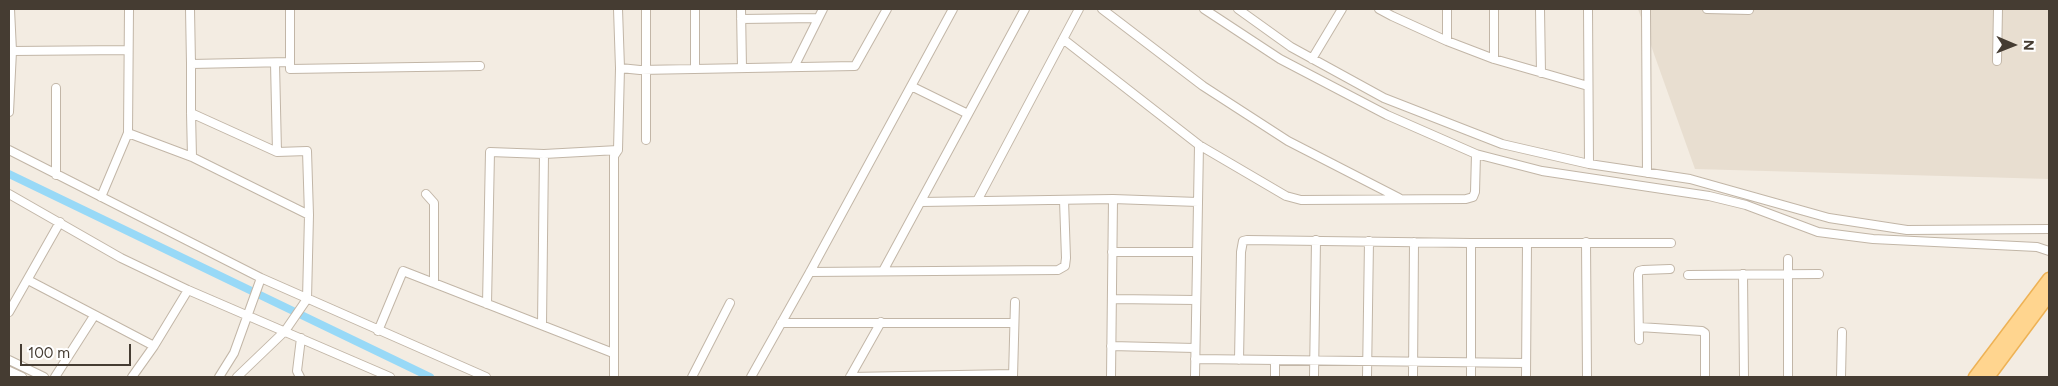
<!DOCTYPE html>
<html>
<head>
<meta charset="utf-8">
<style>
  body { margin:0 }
  #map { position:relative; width:2058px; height:386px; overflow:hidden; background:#f3ece2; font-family:Figtree,sans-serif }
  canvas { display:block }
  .frame { position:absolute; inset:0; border:10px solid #453c32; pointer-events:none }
  .north { position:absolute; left:1988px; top:20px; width:50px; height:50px; -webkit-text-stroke:4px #fff; paint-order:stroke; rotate:91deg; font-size:14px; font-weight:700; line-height:20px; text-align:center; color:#453c32 }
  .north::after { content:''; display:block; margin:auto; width:18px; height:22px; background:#453c32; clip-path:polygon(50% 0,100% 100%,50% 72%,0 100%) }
  .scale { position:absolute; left:20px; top:344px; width:111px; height:22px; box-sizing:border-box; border:2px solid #453c32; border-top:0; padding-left:6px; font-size:15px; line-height:18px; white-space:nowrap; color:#453c32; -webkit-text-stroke:4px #fff; paint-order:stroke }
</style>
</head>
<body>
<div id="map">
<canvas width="2058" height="386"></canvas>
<div class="frame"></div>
<div class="north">N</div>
<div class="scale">100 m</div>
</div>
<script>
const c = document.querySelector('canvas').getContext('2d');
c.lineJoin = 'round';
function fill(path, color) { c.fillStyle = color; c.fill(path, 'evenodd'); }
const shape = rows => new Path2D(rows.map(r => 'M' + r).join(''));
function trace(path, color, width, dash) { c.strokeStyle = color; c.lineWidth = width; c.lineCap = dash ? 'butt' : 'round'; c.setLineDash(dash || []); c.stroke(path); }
fill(shape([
  [1638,9,2049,9,2049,179,1695,169]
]), '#e8ded0');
trace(shape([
  [9,174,430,377]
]), '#98d9f7', 8);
const minor = shape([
  [10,9,12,51,128,50],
  [129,9,128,133,192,157],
  [190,9,191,64],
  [290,9,290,69,480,66],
  [618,9,620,68,640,70,855,66,887,9],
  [646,9,646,140],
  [741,9,742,68],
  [1102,9,1203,86,1288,141,1399,198],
  [1204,9,1280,59,1387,115,1476,154,1542,171,1709,196,1746,205,1818,232,1873,239,2037,247,2049,251],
  [1238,9,1291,47,1384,98,1502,144,1589,164,1690,179,1829,218,1907,230,2049,229],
  [1379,9,1392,16,1447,41,1494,59,1588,86],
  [1447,9,1447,41],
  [1540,9,1541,73],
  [1588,9,1589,164],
  [1646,9,1647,173],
  [1707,9,1749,10,1749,9],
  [741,19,818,18],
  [1063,39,1199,145,1286,196,1301,200,1466,199,1473,197,1475,192,1476,154],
  [1312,59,1342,9],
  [1494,59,1494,9],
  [1997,61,1998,9],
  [275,63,277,152],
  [794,67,823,9],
  [695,68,695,9],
  [911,86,968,114],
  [56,88,56,175],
  [9,112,12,51],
  [191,113,277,152,307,151,309,215,192,157,191,113,191,64,290,62],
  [9,150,261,278,486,377],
  [9,194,121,258,188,290,390,377],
  [426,194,434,203,434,283],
  [101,197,128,133],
  [977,201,1079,9],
  [921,202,1113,199,1198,202],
  [1586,242,1587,377],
  [1471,243,1471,377],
  [1112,252,1197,252],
  [1788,259,1788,377],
  [883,271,1025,9],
  [810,272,1058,270,1065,266,1066,258,1064,200],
  [1743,274,1744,377],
  [1688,275,1819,274],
  [28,280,154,346,132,377],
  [1112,299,1196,300],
  [487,304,490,152,544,154,618,150],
  [9,312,60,222],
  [781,323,1014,323],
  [542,325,544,154],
  [1639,327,1702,331,1705,333,1705,377],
  [378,331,403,271,613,353],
  [1639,340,1638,274,1639,271,1643,270,1670,269],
  [154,346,188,290],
  [1111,346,1195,348],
  [1195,359,1526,363],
  [9,360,44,377],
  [1239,360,1241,252,1243,241,1247,240,1471,243,1671,243],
  [9,371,22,377],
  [55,377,94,316],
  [219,377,234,353,261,278],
  [237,377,285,331,307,299,309,215],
  [300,377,297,371,301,338],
  [614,377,614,156,618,150,620,68],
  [692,377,730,303],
  [751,377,810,272,953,9],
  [850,377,1013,374],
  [850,377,881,322],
  [1013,377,1015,302],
  [1111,377,1113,199],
  [1195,377,1199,145],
  [1275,377,1275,360],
  [1314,377,1316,240],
  [1367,377,1369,241],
  [1413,377,1414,242],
  [1526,377,1527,243],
  [1841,377,1842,332]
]);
const primary = shape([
  [1975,377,2049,279],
  [1988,377,2049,295]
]);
trace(minor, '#c2b6a7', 10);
trace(primary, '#eeb255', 15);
trace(minor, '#fff', 8);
trace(primary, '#ffd58f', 12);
</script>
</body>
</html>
